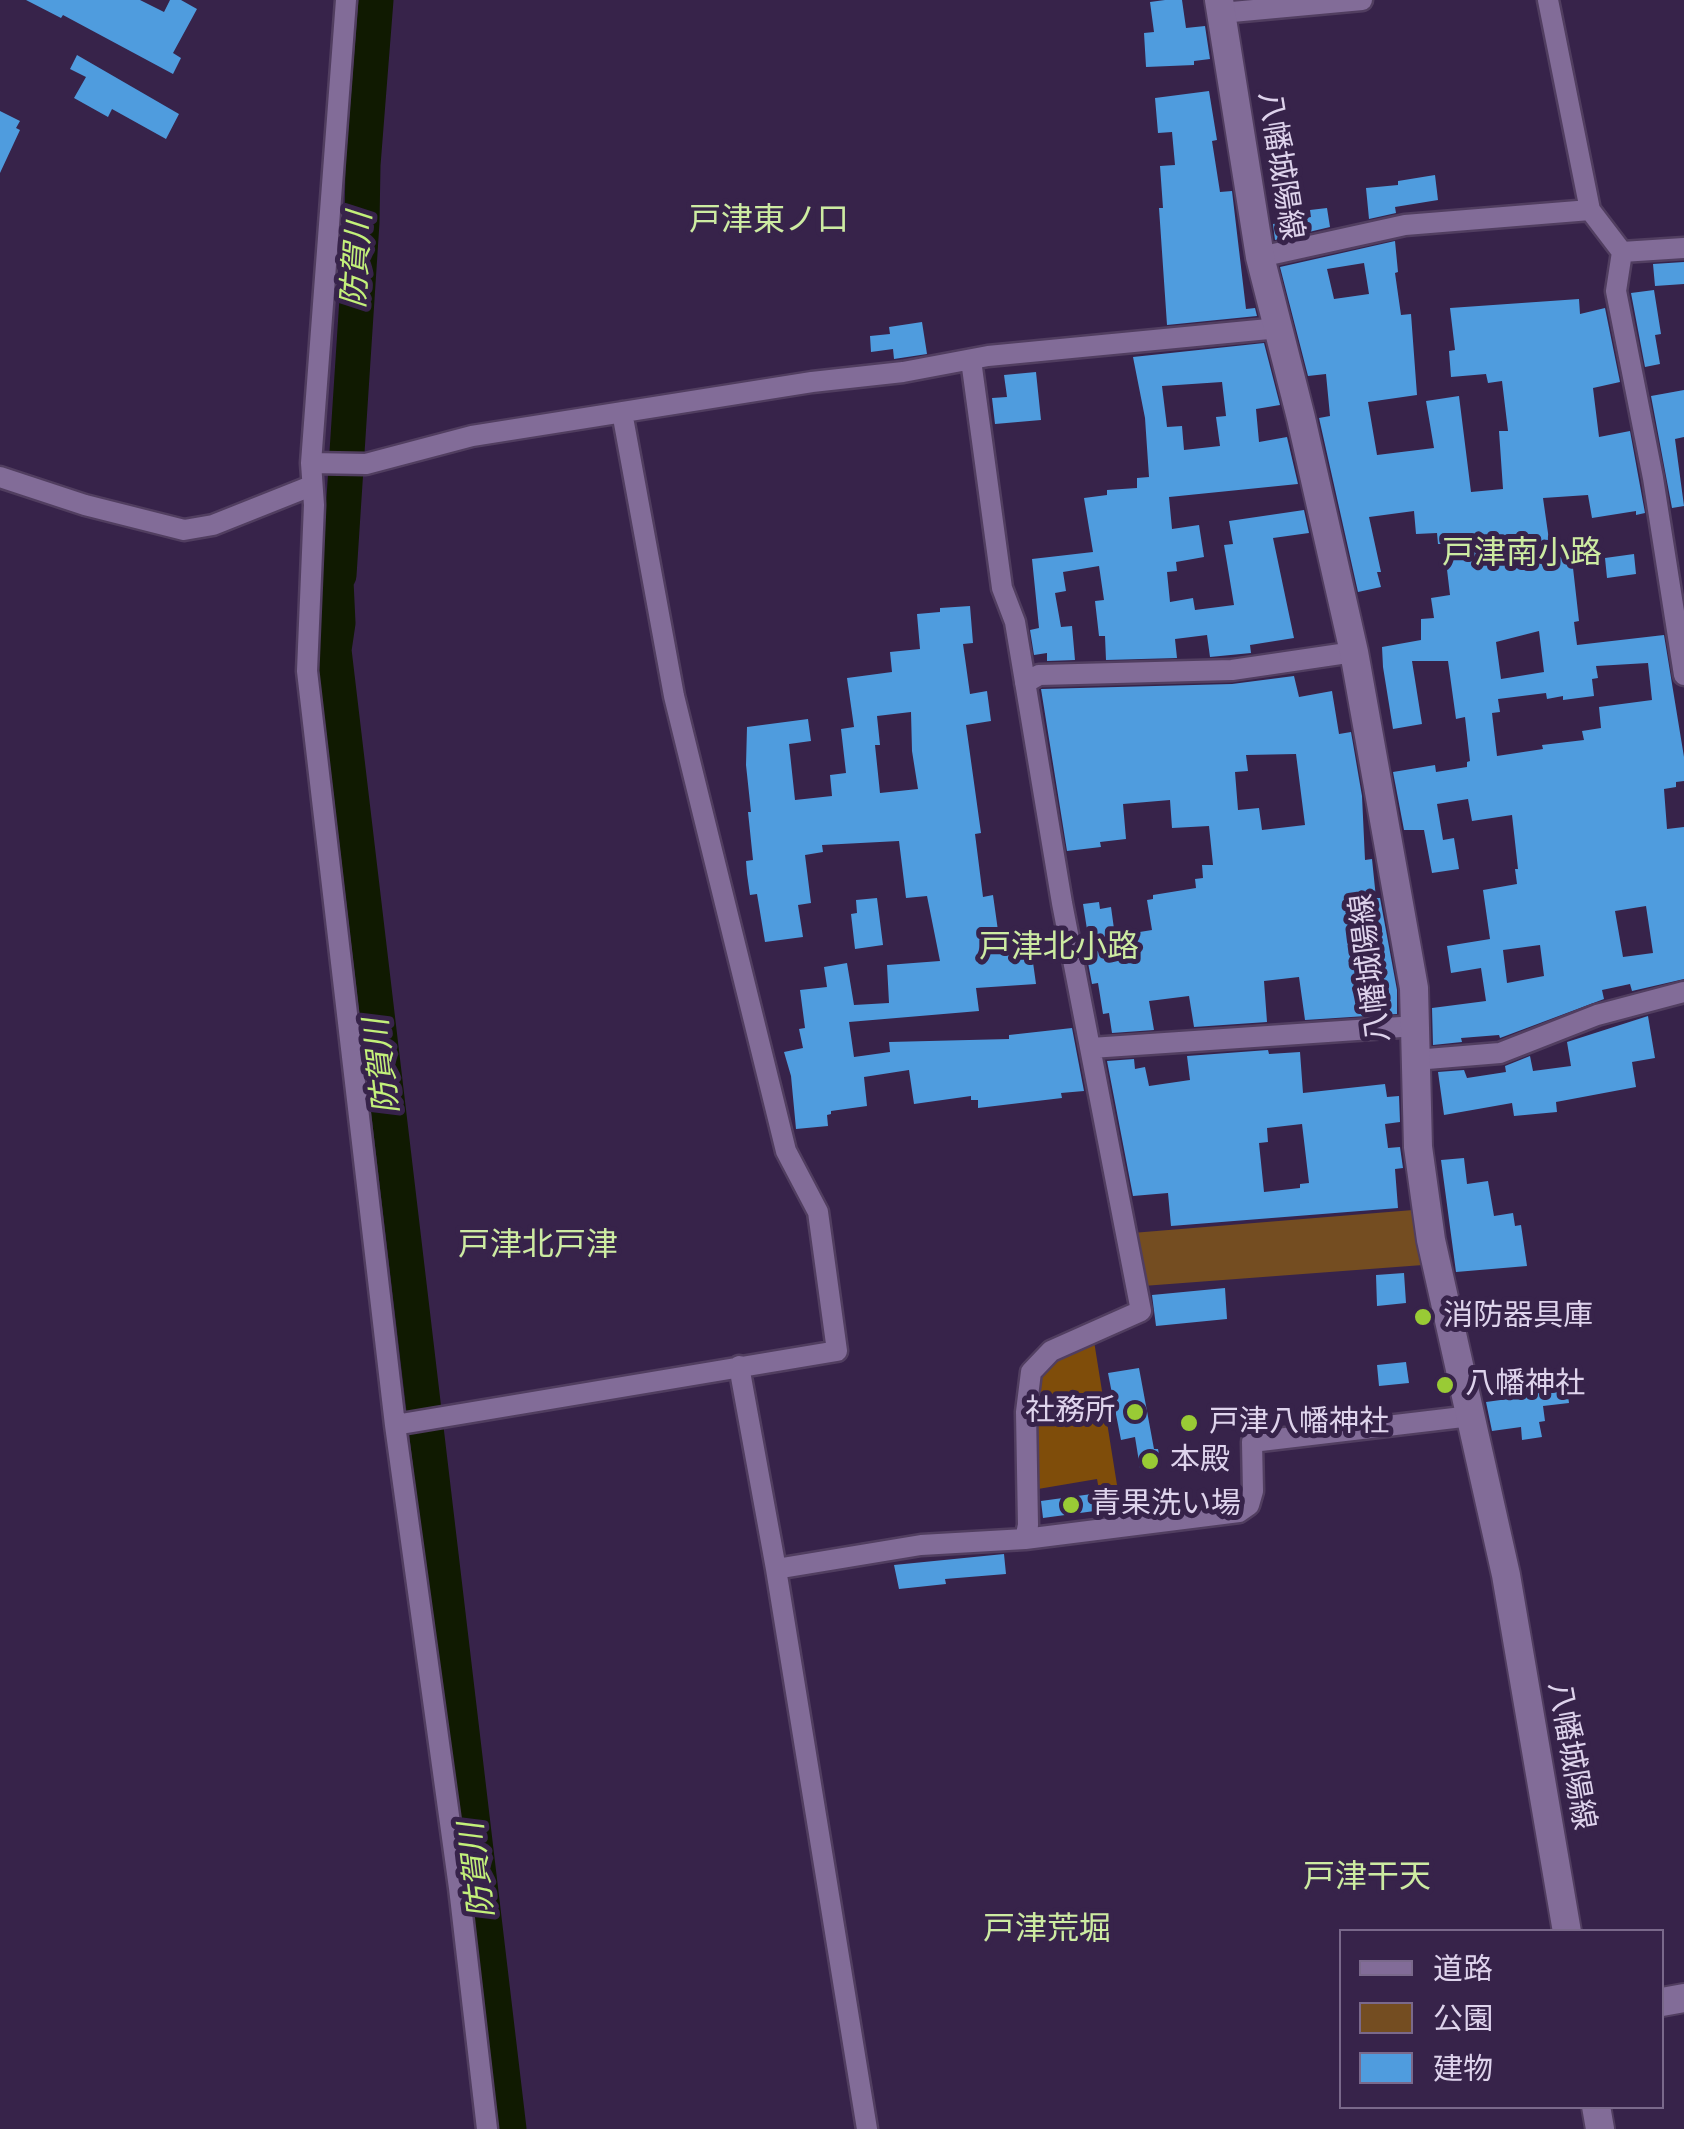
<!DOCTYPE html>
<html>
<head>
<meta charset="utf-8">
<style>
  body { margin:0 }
  #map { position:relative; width:1684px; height:2129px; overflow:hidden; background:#37234a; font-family:Poppins,"Noto Sans JP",sans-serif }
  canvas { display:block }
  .legend { position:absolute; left:1339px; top:1929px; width:325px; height:180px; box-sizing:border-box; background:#37234a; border:2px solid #7a698b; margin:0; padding:12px 18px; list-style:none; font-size:30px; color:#ded3ec }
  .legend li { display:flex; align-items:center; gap:20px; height:50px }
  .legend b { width:50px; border:2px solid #7a698b }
</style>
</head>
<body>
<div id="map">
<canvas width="1684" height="2129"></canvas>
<ul class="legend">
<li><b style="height:12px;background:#826c98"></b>道路</li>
<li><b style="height:28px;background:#744d21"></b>公園</li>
<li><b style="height:28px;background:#4f9cde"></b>建物</li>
</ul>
</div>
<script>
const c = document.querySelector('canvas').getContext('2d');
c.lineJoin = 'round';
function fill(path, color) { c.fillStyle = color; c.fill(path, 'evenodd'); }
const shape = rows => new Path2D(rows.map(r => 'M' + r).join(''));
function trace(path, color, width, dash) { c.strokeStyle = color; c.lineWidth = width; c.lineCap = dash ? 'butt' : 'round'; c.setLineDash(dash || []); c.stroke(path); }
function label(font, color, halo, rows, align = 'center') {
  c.font = font + ' Poppins,"Noto Sans JP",sans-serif'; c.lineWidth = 10; c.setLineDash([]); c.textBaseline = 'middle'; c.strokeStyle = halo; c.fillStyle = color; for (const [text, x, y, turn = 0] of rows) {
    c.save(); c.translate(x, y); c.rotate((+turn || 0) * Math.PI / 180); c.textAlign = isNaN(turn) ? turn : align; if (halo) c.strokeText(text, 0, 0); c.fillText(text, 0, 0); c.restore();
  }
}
fill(shape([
  [1413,1210,1423,1265,1143,1286,1132,1233]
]), '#744d21');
fill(shape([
  [1094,1341,1121,1510,1103,1512,1097,1479,1038,1489,1034,1411,1034,1384,1045,1363]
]), '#7f4d0a');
trace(shape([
  [376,0,363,165,362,222,339,575,336,581,338,623,334,650,509,2129]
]), '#101a01', 35);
fill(shape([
  [26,0,140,0,164,12,170,0,181,0,197,9,173,53,181,58,173,74,63,15,61,18],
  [1165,0,1182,0,1186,28,1205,26,1210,59,1194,61,1194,65,1146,67,1144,33,1154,32,1150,2],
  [77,55,179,114,166,139,112,109,108,117,74,98,86,77,70,69],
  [1209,91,1217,140,1212,141,1220,192,1232,191,1246,309,1255,308,1257,316,1167,325,1159,208,1163,208,1160,166,1175,165,1172,132,1158,133,1155,98],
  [0,111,20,121,16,128,20,130,0,173],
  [1435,175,1438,200,1395,207,1396,213,1369,219,1366,188,1398,185,1398,181],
  [1327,208,1330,227,1275,240,1273,224,1311,217,1310,210],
  [1395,241,1398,272,1395,273,1401,315,1411,314,1417,395,1368,402,1377,455,1434,448,1426,401,1459,396,1471,492,1503,489,1499,431,1508,431,1502,381,1488,383,1486,374,1451,377,1449,351,1455,350,1450,308,1579,299,1580,314,1605,308,1620,382,1593,388,1599,437,1630,431,1645,513,1636,515,1636,511,1592,518,1588,495,1543,498,1551,554,1568,552,1569,560,1572,559,1579,621,1574,622,1577,645,1664,635,1684,757,1684,781,1676,782,1676,787,1664,789,1667,829,1684,827,1684,979,1632,991,1630,984,1602,990,1604,999,1500,1038,1499,1035,1461,1038,1462,1042,1433,1045,1432,1008,1486,1001,1481,968,1451,973,1447,946,1490,939,1483,890,1517,884,1515,869,1518,869,1512,815,1472,821,1468,799,1437,804,1443,840,1454,838,1459,869,1432,873,1424,830,1404,830,1393,772,1435,765,1436,772,1467,767,1467,762,1470,761,1465,717,1456,719,1448,661,1412,661,1422,724,1393,729,1383,667,1382,647,1421,640,1421,619,1434,618,1431,598,1450,595,1444,544,1438,544,1437,533,1416,534,1414,511,1369,517,1381,572,1377,572,1381,587,1358,592,1319,418,1330,416,1326,374,1308,376,1280,267],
  [1364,263,1369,294,1334,299,1327,269],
  [1539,631,1544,672,1501,679,1496,642],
  [1648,663,1652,700,1599,707,1601,728,1582,731,1584,740,1542,745,1543,749,1497,756,1492,713,1500,712,1498,699,1546,693,1547,699,1563,696,1563,700,1594,696,1592,679,1598,678,1596,666],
  [1646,906,1653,953,1623,957,1615,911],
  [1540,945,1544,976,1507,983,1503,950],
  [1684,262,1684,284,1655,286,1653,264],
  [1654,290,1661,334,1655,335,1660,364,1645,367,1631,293],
  [922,322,927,354,894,359,893,349,871,352,870,336,890,334,889,327],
  [1264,343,1280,405,1256,409,1259,442,1287,437,1298,484,1169,497,1172,529,1199,525,1204,557,1176,562,1177,571,1167,572,1170,602,1193,598,1195,610,1234,605,1224,545,1233,544,1229,521,1304,510,1309,533,1273,538,1294,638,1250,645,1251,653,1210,657,1207,635,1175,639,1177,658,1106,660,1105,636,1099,636,1095,601,1104,600,1099,566,1063,572,1066,591,1055,593,1061,627,1072,626,1075,660,1047,661,1047,653,1034,655,1030,630,1039,628,1032,559,1093,552,1084,498,1107,495,1107,490,1137,488,1137,478,1149,477,1145,418,1133,357],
  [1222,382,1226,416,1216,417,1220,446,1184,450,1182,426,1167,427,1162,386],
  [1036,372,1041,420,995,424,992,398,1007,397,1004,375],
  [1684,390,1684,437,1675,439,1684,506,1672,508,1651,396],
  [1634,554,1636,574,1607,578,1605,558],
  [970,606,973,643,963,644,970,694,987,691,991,721,966,725,981,833,975,834,983,897,993,895,1001,952,1031,948,1036,984,976,988,979,1011,849,1022,854,1057,890,1052,889,1042,1009,1039,1009,1035,1072,1028,1084,1091,1061,1093,1062,1098,978,1108,978,1100,971,1100,971,1096,914,1104,909,1070,864,1077,867,1106,831,1111,831,1114,827,1115,828,1126,796,1129,791,1076,784,1052,803,1048,799,1029,805,1028,800,990,827,987,824,967,847,963,854,1005,889,1003,887,965,940,961,927,896,906,898,899,841,822,845,823,852,805,855,811,903,798,905,803,937,765,942,757,894,750,895,747,874,746,861,753,860,748,812,751,812,746,765,747,727,808,719,811,741,789,744,795,800,832,796,830,775,846,773,841,729,854,727,847,678,892,672,890,652,920,649,917,614,940,612,940,608],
  [911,712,912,751,918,789,880,793,875,745,880,745,877,716],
  [1294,676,1299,697,1332,691,1339,734,1351,732,1362,796,1365,860,1372,859,1376,898,1380,898,1397,990,1397,1014,1305,1020,1299,977,1264,981,1267,1022,1194,1027,1189,996,1149,1001,1154,1030,1112,1033,1109,1013,1103,1014,1098,983,1092,984,1086,952,1086,942,1089,942,1083,904,1099,902,1100,909,1111,907,1115,936,1152,930,1147,900,1153,899,1153,895,1196,888,1195,879,1203,878,1202,865,1213,865,1209,826,1172,828,1170,800,1123,804,1126,839,1100,842,1101,847,1067,851,1041,689,1232,684],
  [1296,754,1305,825,1262,830,1259,808,1238,810,1235,772,1248,771,1246,755],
  [877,898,883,945,855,949,851,914,857,913,856,900],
  [1648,1016,1655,1058,1632,1062,1636,1087,1556,1102,1557,1112,1514,1116,1512,1103,1444,1115,1438,1072,1464,1070,1467,1078,1506,1072,1505,1066,1530,1056,1533,1071,1571,1066,1567,1042],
  [1268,1050,1269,1054,1300,1052,1303,1093,1385,1084,1387,1097,1399,1096,1400,1122,1385,1124,1388,1148,1400,1147,1403,1168,1395,1169,1398,1208,1171,1226,1168,1193,1133,1196,1107,1061,1134,1059,1135,1069,1145,1067,1149,1086,1190,1080,1187,1056],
  [1302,1124,1309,1183,1300,1184,1300,1188,1264,1192,1259,1143,1268,1142,1267,1128],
  [1464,1158,1467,1184,1488,1181,1494,1216,1513,1213,1515,1226,1521,1225,1527,1266,1456,1272,1441,1160],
  [1404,1273,1406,1303,1377,1306,1376,1275],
  [1225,1288,1227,1319,1156,1326,1152,1295],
  [1406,1362,1409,1383,1379,1386,1377,1365],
  [1139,1368,1154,1449,1158,1449,1161,1465,1140,1468,1135,1437,1121,1440,1108,1373],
  [1565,1373,1569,1403,1543,1406,1545,1421,1539,1422,1542,1437,1522,1440,1521,1427,1492,1431,1486,1402,1508,1399,1506,1380],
  [1099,1493,1102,1510,1043,1518,1041,1501],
  [1004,1554,1006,1574,945,1579,946,1584,899,1589,894,1565]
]), '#4f9cde');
const street = shape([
  [346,0,311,463,314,505,307,671,395,1425,459,1888,487,2129],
  [1548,0,1590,210,1622,252,1616,291,1653,478,1684,675],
  [1221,13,1362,0],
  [1622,252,1684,248],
  [1260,257,1405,225,1590,210],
  [971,360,1002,588,1015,622,1062,903,1141,1311,1051,1351,1031,1372,1026,1412,1028,1525,1025,1539],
  [311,463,366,464,472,436,812,382,903,372,988,356,1279,328],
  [0,477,85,505,184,530,213,525,311,486],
  [1025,683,1039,675,1232,670,1354,652],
  [1091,1048,1416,1026],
  [1415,1060,1500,1053,1597,1015,1684,992],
  [739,1366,776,1569,867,2129],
  [395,1425,837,1351,818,1212,786,1151,674,696,622,412],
  [776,1569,921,1545,1025,1539,1239,1512,1249,1505,1253,1491,1252,1442,1471,1416]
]);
const secondary = shape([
  [1219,0,1260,257,1301,418,1354,652,1414,988,1418,1147,1431,1240,1506,1575,1567,1932],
  [1662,2002,1684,1998],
  [1596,2106,1600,2129]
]);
trace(street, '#513e60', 25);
trace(secondary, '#513e60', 32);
trace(street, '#826c98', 20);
trace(secondary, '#826c98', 28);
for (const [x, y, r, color] of [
  [1423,1317,10,"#99cb35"],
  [1445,1385,10,"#99cb35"],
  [1135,1412,10,"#99cb35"],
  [1189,1423,10,"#99cb35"],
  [1150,1461,10,"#99cb35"],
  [1071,1505,10,"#99cb35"]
]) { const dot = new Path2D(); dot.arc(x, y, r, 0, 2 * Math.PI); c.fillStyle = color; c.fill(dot); trace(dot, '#37234a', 4); }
label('30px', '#ded3ec', '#37234a', [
  ["八幡城陽線",1279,166,81],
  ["八幡城陽線",1372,968,-97],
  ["八幡城陽線",1570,1756,80]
]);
label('30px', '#ded3ec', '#37234a', [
  ["消防器具庫",1443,1317],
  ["八幡神社",1465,1385],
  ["社務所",1115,1412,"right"],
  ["戸津八幡神社",1209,1423],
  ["本殿",1170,1461],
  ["青果洗い場",1091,1505]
], 'left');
label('32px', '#cdeba2', '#37234a', [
  ["戸津東ノ口",769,222],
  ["戸津南小路",1522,555],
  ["戸津北小路",1059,949],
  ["戸津北戸津",538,1247],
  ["戸津干天",1367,1879],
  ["戸津荒堀",1047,1931]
]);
label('italic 32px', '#c3f07a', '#37234a', [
  ["防賀川",359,260,-86],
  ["防賀川",384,1066,-97],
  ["防賀川",479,1870,-97]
]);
</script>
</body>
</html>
